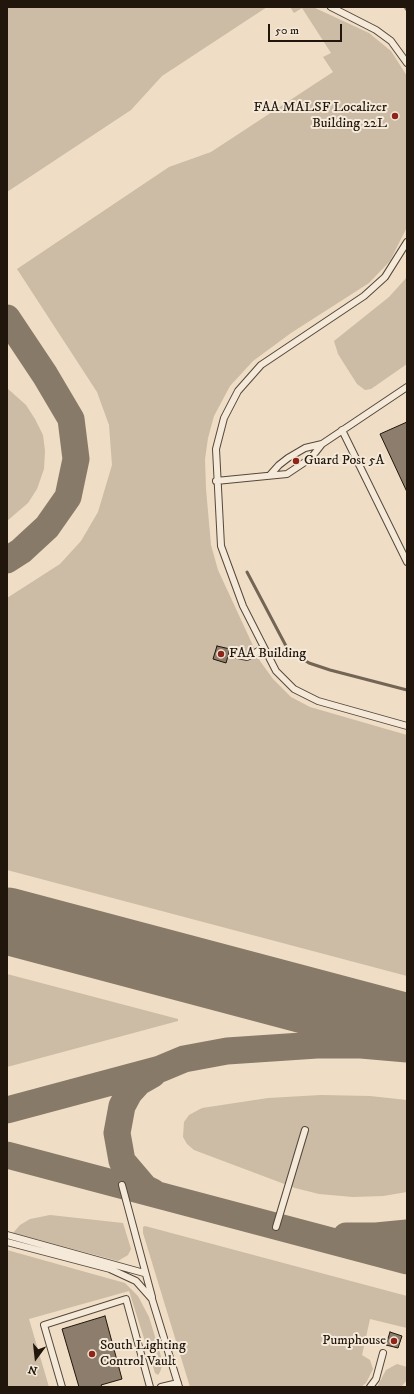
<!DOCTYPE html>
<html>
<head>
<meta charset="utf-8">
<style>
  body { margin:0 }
  #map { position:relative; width:414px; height:1394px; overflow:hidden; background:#efddc5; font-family:"IM FELL DW Pica",serif }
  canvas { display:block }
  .frame { position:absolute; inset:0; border:8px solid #20160b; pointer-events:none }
  .north { position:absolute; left:16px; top:1338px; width:40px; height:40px; -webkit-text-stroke:3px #f5e9d9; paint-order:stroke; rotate:195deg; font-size:11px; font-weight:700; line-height:16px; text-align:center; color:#20160b }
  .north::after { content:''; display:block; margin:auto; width:14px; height:18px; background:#20160b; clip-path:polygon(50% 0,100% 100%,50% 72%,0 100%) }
  .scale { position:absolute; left:268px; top:24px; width:74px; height:18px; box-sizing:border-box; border:2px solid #20160b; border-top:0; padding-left:5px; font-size:12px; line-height:14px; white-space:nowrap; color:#20160b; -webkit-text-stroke:3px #f5e9d9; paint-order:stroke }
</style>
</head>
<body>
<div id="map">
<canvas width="414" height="1394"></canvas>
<div class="frame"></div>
<div class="north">N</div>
<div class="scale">50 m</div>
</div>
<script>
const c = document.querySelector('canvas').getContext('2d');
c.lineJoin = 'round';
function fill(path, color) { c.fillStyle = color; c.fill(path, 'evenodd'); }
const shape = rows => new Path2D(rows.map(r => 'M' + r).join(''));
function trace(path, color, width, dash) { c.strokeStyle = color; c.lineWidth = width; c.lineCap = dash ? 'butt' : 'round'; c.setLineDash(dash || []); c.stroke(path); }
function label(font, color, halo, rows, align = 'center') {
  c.font = font + ' "IM FELL DW Pica",serif'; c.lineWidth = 4; c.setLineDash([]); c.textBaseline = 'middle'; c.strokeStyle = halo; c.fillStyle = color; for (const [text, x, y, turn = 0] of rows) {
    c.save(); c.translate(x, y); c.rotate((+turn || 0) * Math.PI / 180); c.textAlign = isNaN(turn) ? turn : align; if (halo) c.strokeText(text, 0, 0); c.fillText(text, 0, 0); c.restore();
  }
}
fill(shape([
  [7,7,267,7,162,76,131,110,7,192],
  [290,7,313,7,369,33,391,51,407,76,407,227,390,261,369,283,291,333,253,361,230,386,214,416,208,438,205,459,206,489,211,545,218,570,249,637,260,661,273,679,291,697,310,707,407,735,407,976,7,870,7,598,60,564,81,541,98,512,112,465,109,425,97,392,17,269,169,167,211,152,333,72,323,57,331,53,302,8,294,13],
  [407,277,407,364,371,389,365,390,357,384,338,354,334,341,389,297],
  [7,388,26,405,35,419,43,435,45,451,44,469,37,489,28,503,7,521],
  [7,974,178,1019,178,1021,7,1067],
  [321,1095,370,1096,407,1100,407,1192,383,1196,353,1197,319,1194,295,1188,194,1150,187,1144,183,1137,184,1122,189,1115,202,1108,268,1098],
  [50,1215,123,1223,131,1249,128,1255,118,1261,13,1233,20,1225,30,1219],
  [145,1226,407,1296,407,1328,370,1319,362,1355,370,1360,373,1369,366,1383,361,1387,190,1387,143,1233,143,1227],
  [7,1250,125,1283,138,1296,149,1317,163,1363,160,1372,158,1375,155,1373,129,1291,29,1319,49,1387,7,1387],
  [397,1364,407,1367,407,1380,401,1387,377,1387,386,1370]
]), '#ccbba5');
trace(shape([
  [405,7,407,10],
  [247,572,286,646,295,654,309,663,330,670,407,690]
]), '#726555', 3);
trace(shape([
  [7,318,45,375,71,419,76,459,68,497,47,527,21,551,7,560],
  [7,922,9,921],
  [7,1110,160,1069,184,1059,227,1051,317,1045,361,1045,407,1049],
  [7,1155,407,1261],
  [153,1192,145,1188,122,1161,117,1133,122,1106,129,1093,139,1082,153,1074],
  [346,1236,376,1236,407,1233]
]), '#887a68', 27);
trace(shape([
  [7,921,407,1027]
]), '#887a68', 67);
const building = shape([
  [407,422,407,492,380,434,407,422],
  [217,646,230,649,226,663,213,659,217,646],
  [105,1316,122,1379,101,1385,102,1387,79,1387,62,1329,105,1316],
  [390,1332,402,1336,398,1348,386,1345,390,1332]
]);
fill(building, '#8c7d6c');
trace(building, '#20160b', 1);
const service = shape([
  [331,7,376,30,391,41,407,63],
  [407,242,385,277,364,296,261,365,238,391,224,418,216,449,221,546,243,606,276,671,294,689,318,701,407,726],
  [342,430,407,562],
  [270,475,279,465,288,458,305,448,322,444,407,387],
  [216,481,287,474,311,458,322,444],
  [234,654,247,657,264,648],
  [122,1185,152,1297],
  [276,1227,305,1130],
  [7,1235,144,1273],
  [7,1242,110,1269,136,1281,152,1299,179,1387],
  [62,1387,44,1325,126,1299,150,1387],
  [161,1387,178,1383],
  [370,1387,376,1379,383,1353]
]);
trace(service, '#54483a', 8);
trace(service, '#f5e9d9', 6);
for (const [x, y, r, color] of [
  [395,116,4,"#8f2418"],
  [296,461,4,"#8f2418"],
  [221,654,4,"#8f2418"],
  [394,1341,4,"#8f2418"],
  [92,1354,4,"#8f2418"]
]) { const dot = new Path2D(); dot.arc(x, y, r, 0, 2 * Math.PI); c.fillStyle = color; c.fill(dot); trace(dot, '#f5e9d9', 1.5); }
label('14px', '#20160b', '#f5e9d9', [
  ["FAA MALSF Localizer",387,108,"right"],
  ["Building 22L",387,124,"right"],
  ["Guard Post 5A",304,461],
  ["FAA Building",229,654],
  ["Pumphouse",386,1341,"right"],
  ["South Lighting",100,1346],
  ["Control Vault",100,1362]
], 'left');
</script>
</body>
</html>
